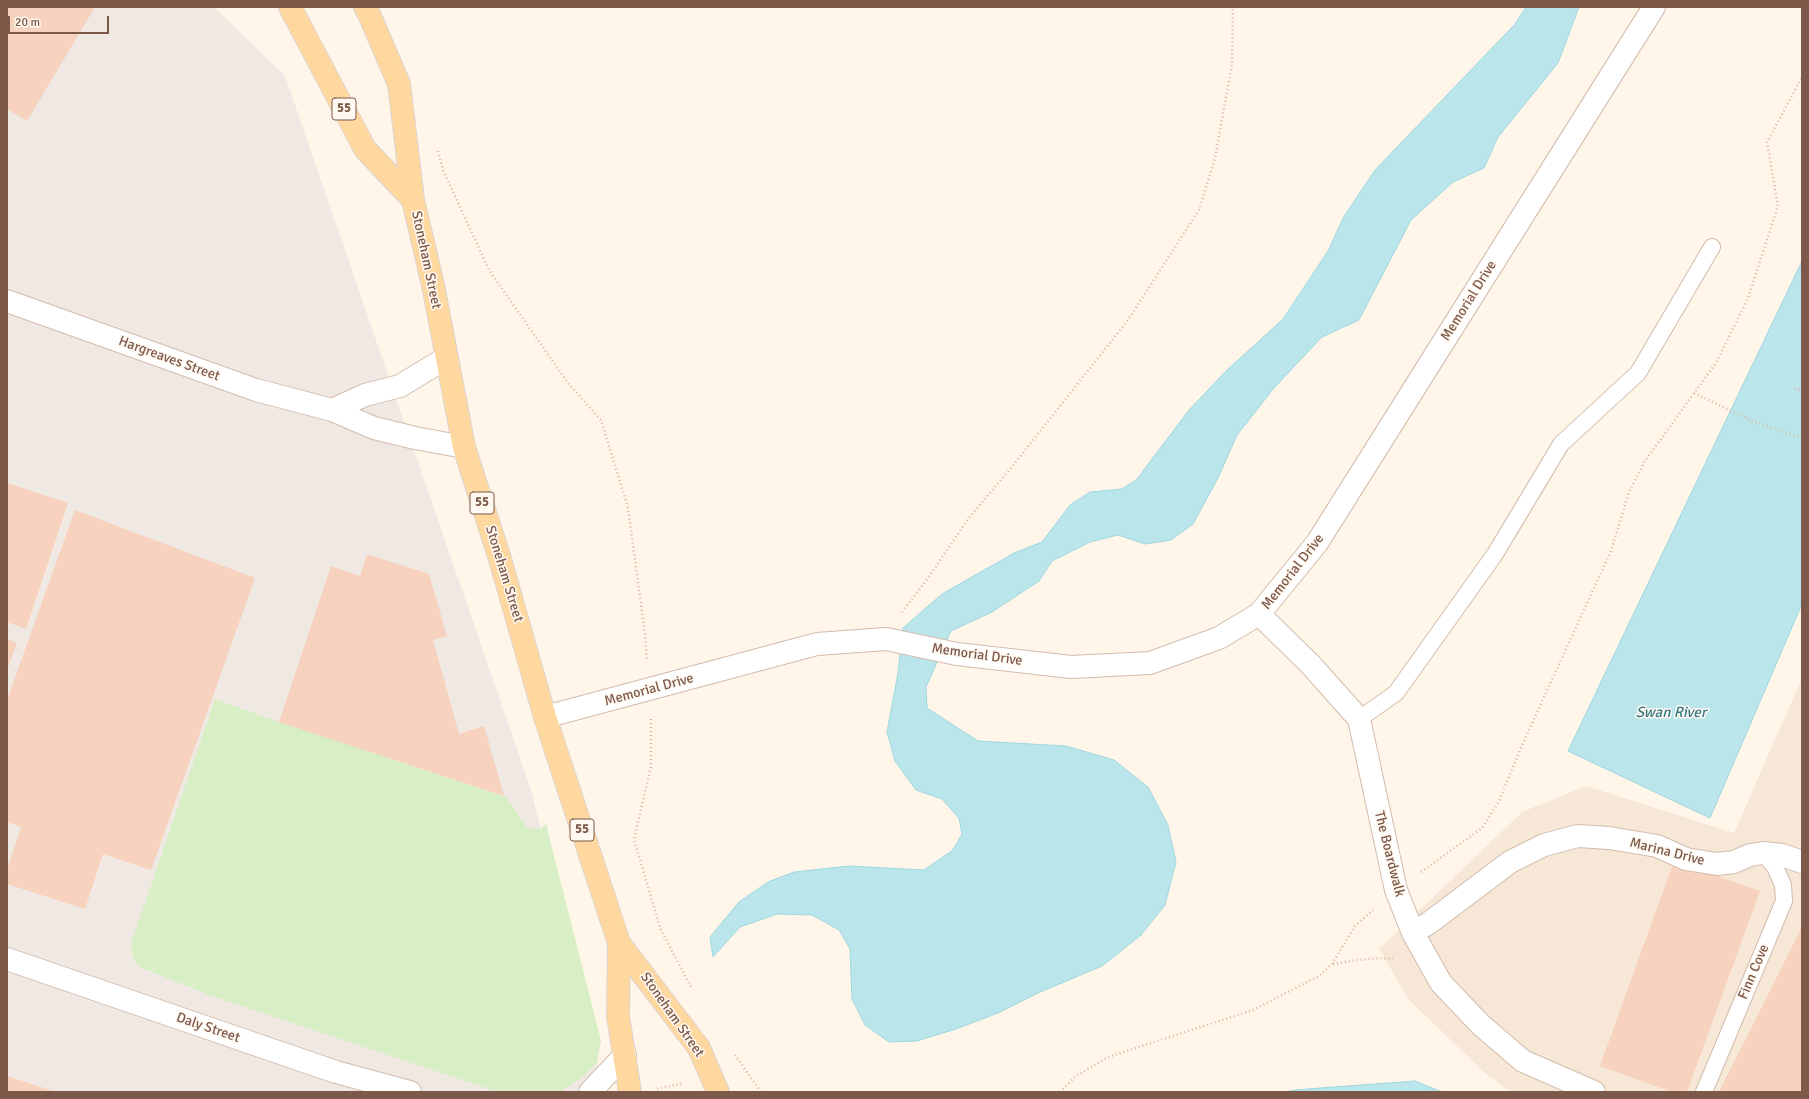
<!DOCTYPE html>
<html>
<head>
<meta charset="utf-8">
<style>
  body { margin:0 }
  #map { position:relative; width:1809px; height:1099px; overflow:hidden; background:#fff5e9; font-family:Signika,sans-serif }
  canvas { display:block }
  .frame { position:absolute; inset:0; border:8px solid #7d5949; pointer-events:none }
  .scale { position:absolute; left:8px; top:16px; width:101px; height:18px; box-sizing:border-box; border:2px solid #7d5949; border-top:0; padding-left:5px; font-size:12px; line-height:14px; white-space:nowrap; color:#7d5949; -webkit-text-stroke:3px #fff9f2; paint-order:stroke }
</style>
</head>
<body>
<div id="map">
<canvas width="1809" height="1099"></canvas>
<div class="frame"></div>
<div class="scale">20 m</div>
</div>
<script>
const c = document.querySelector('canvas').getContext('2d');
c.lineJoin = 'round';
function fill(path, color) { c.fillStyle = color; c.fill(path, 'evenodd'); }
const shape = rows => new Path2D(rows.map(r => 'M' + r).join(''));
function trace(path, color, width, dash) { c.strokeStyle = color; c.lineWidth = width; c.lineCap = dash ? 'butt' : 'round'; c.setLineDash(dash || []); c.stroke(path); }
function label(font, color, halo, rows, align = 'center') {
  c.font = font + ' Signika,sans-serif'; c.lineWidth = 3; c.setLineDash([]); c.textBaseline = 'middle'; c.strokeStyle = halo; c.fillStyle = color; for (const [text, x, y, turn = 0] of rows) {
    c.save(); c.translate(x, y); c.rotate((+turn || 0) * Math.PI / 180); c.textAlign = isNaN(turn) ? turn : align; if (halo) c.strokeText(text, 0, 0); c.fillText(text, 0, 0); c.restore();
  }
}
fill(shape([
  [1802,678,1802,1092,1510,1092,1486,1074,1409,1000,1379,949,1522,812,1586,786,1734,833]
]), '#f7e7d7');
fill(shape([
  [7,7,214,7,285,76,532,793,598,1067,597,1092,7,1092]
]), '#f0e8e2');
fill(shape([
  [215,699,279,722,504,796,513,807,526,826,531,829,540,829,546,824,601,1041,597,1063,585,1075,560,1092,498,1092,209,995,144,969,136,964,132,954,131,944]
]), '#d8efc5');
const water = shape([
  [1526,7,1579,7,1558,63,1498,137,1484,168,1453,182,1411,220,1359,320,1322,337,1274,388,1237,435,1218,478,1193,524,1171,540,1145,544,1118,535,1090,542,1052,561,1039,581,992,612,951,631,926,687,927,708,978,741,1066,746,1114,760,1148,787,1168,825,1176,862,1165,905,1141,935,1102,966,1038,993,998,1013,956,1029,917,1041,889,1042,865,1025,852,999,850,949,839,930,812,915,777,914,740,927,713,957,710,937,739,902,768,882,794,872,849,866,924,870,953,850,962,834,959,818,942,799,916,790,895,761,887,732,898,673,903,628,942,594,1014,553,1042,542,1070,505,1090,492,1122,489,1137,479,1189,410,1226,371,1283,319,1328,251,1343,218,1375,170,1515,24,1526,7],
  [1802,261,1802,604,1710,818,1568,751,1802,261],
  [1415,1081,1442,1092,1285,1092,1294,1090,1415,1081]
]);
fill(water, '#bae6eb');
trace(water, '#9fd7df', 1);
fill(shape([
  [7,7,95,7,27,121,7,109],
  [7,483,68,503,26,629,7,622],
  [75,510,255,578,151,870,103,854,85,909,7,884,7,870,21,827,7,822,7,700],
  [367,554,429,574,447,636,433,640,459,734,484,726,504,796,279,722,331,566,360,576],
  [7,639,17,643,7,670],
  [1674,861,1760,891,1687,1092,1672,1092,1600,1066],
  [1802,927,1802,1092,1719,1092],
  [7,1076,56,1092,7,1092]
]), '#f7d2be');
const lane = shape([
  [1359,719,1396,693,1495,554,1561,444,1638,373,1712,247],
  [1704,1092,1784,901,1783,885,1775,867,1763,853]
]);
const street = shape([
  [7,301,256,390,332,410,374,428,415,438,464,447],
  [332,410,365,395,400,386,446,358],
  [1259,614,1311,665,1359,719,1396,890,1413,933,1441,983,1481,1025,1523,1061,1594,1092],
  [545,717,817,644,886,639,957,654,1071,667,1150,663,1219,638,1259,614,1317,543,1654,7],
  [1413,933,1429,923,1510,862,1544,845,1578,836,1609,838,1657,846,1686,859,1717,864,1734,862,1750,855,1763,853,1782,855,1802,862],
  [7,959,336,1072,410,1092],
  [590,1092,625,1055]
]);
const primary = shape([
  [290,7,365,149,413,200],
  [365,7,369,14,399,84,413,200,433,285,464,447,500,559,545,717,619,943,618,1016,630,1092],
  [619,943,699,1048,718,1092]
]);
trace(lane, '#d3bcad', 18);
trace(street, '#d3bcad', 24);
trace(primary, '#ddd4d0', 24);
trace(shape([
  [438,151,443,170,489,270,568,383,601,420,628,508,645,634,647,660],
  [1795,388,1802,391],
  [1694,393,1752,421,1802,438],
  [902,612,926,581,968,519,1011,468,1128,320,1199,210,1215,158,1232,64,1233,7],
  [651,719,651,766,634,840,661,930,691,987],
  [1421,872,1482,828,1499,801,1523,743,1611,551,1629,492,1645,461,1716,363,1748,298,1778,206,1767,142,1802,77],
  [1333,964,1357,960,1383,958,1393,959],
  [735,1055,761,1092],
  [657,1089,684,1083],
  [1060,1092,1076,1076,1108,1057,1253,1010,1319,976,1332,964,1355,926,1373,910]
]), '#ddb59f', 2.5, [1, 3]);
trace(lane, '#fff', 16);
trace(street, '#fff', 22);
trace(primary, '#ffd8a0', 22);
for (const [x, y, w] of [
  [344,109,24],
  [482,503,24],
  [582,830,24]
]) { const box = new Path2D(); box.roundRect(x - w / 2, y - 11, w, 22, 3); c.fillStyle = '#fff9f2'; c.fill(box); trace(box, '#7d5949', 1); }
label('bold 13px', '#7d5949', null, [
  ["55",344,109],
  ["55",482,503],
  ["55",582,830]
]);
label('14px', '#7d5949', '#fff9f2', [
  ["Stoneham Street",426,260,78],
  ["Memorial Drive",1469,301,-58],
  ["Hargreaves Street",169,359,20],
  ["Memorial Drive",1293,572,-52],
  ["Stoneham Street",504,574,73],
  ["Memorial Drive",977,655,8],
  ["Memorial Drive",649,690,-15],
  ["Marina Drive",1667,852,14],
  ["The Boardwalk",1389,854,76],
  ["Finn Cove",1754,972,-67],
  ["Stoneham Street",672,1015,55],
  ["Daly Street",208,1028,19]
]);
label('italic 15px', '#3a7a84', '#fff9f2', [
  ["Swan River",1671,713]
]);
</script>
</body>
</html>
